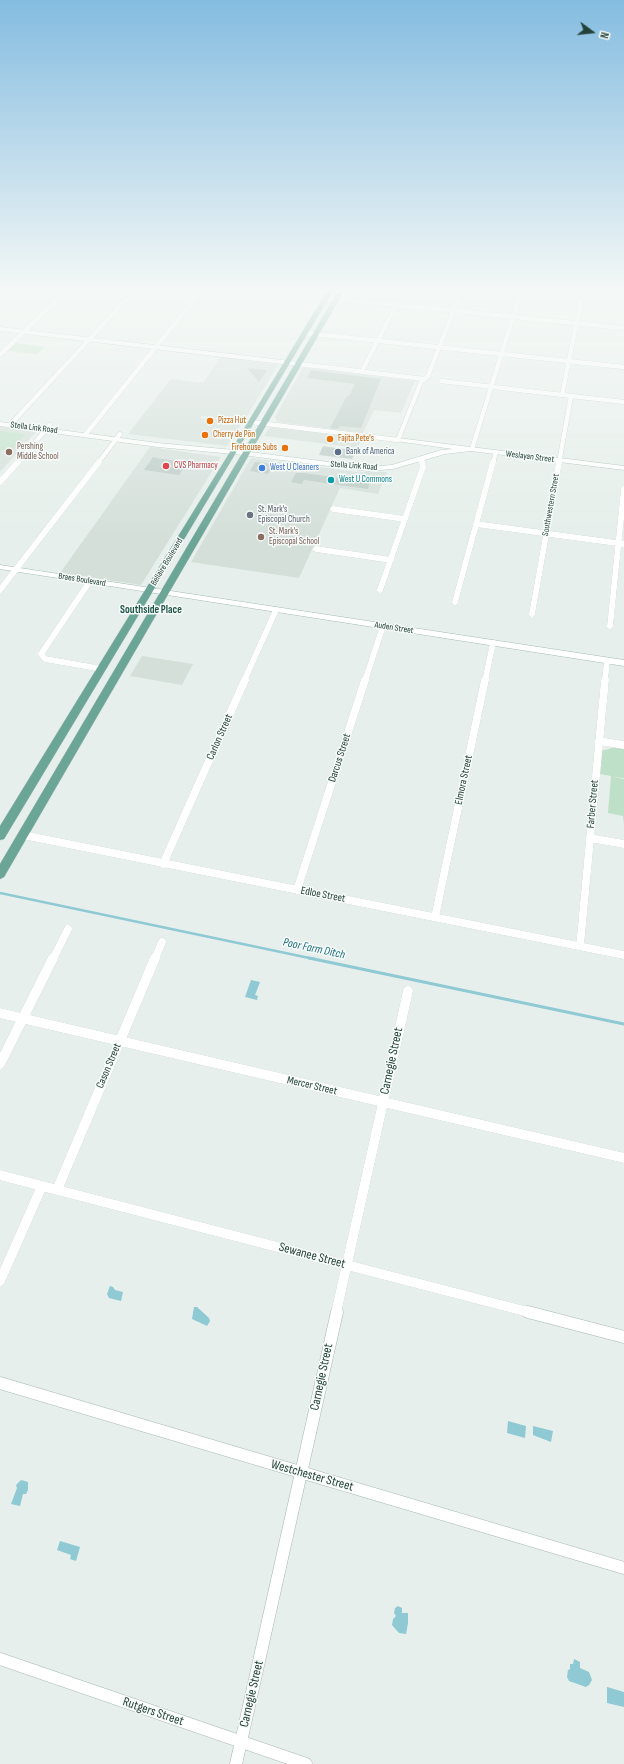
<!DOCTYPE html>
<html>
<head>
<meta charset="utf-8">
<style>
  body { margin:0 }
  #map { position:relative; width:624px; height:1764px; overflow:hidden; background:#e6efeb; font-family:"Sofia Sans Condensed",sans-serif }
  canvas { display:block }
  .north { position:absolute; left:572px; top:12px; width:40px; height:40px; -webkit-text-stroke:3px #f7fbf9; paint-order:stroke; rotate:105deg; font-size:11px; font-weight:700; line-height:16px; text-align:center; color:#24423a }
  .north::after { content:''; display:block; margin:auto; width:14px; height:18px; background:#24423a; clip-path:polygon(50% 0,100% 100%,50% 72%,0 100%) }
</style>
</head>
<body>
<div id="map">
<canvas width="624" height="1764"></canvas>
<div class="north">N</div>
</div>
<script>
const c = document.querySelector('canvas').getContext('2d');
c.lineJoin = 'round';
function fill(path, color) { c.fillStyle = color; c.fill(path, 'evenodd'); }
const shape = rows => new Path2D(rows.map(r => 'M' + r).join(''));
function trace(path, color, width, dash) { c.strokeStyle = color; c.lineWidth = width; c.lineCap = dash ? 'butt' : 'round'; c.setLineDash(dash || []); c.stroke(path); }
function label(font, color, halo, rows, align = 'center') {
  c.font = font + ' "Sofia Sans Condensed",sans-serif'; c.lineWidth = 3; c.setLineDash([]); c.textBaseline = 'middle'; c.strokeStyle = halo; c.fillStyle = color; for (const [text, x, y, turn = 0] of rows) {
    c.save(); c.translate(x, y); c.rotate((+turn || 0) * Math.PI / 180); c.textAlign = isNaN(turn) ? turn : align; if (halo) c.strokeText(text, 0, 0); c.fillText(text, 0, 0); c.restore();
  }
}
fill(shape([
  [221,357,278,365,244,421,202,416,200,418,242,423,227,446,128,434,171,379,203,383],
  [303,367,415,381,401,413,374,410,363,433,277,422,275,417],
  [0,427,36,432,0,472],
  [270,427,362,438,358,448,264,436],
  [150,447,221,457,141,585,60,573],
  [251,458,357,472,387,472,378,494,340,488,299,578,191,562],
  [142,656,193,664,182,685,130,676]
]), '#d4dfda');
fill(shape([
  [15,343,45,347,37,354,7,351],
  [0,431,25,434,10,451,0,450],
  [620,746,624,747,624,778,612,777,624,779,624,824,623,816,608,813,611,776,600,774,601,751]
]), '#bfe0c8');
fill(shape([
  [251,980,260,982,255,995,258,996,257,1000,245,997],
  [110,1286,113,1287,115,1290,123,1292,121,1301,109,1298,107,1294],
  [194,1307,197,1307,209,1318,210,1321,207,1326,192,1319],
  [508,1421,526,1426,525,1438,507,1433],
  [533,1426,553,1431,551,1442,533,1435],
  [21,1480,28,1482,28,1490,26,1494,23,1494,20,1506,11,1504,17,1488,16,1485],
  [60,1541,80,1547,76,1561,70,1559,71,1555,57,1550],
  [398,1606,402,1608,402,1613,408,1613,408,1623,406,1634,399,1633,392,1625,393,1619,396,1616,394,1613,395,1608],
  [574,1659,580,1662,580,1668,589,1672,592,1680,589,1685,586,1687,569,1681,567,1677,568,1670,570,1669,570,1664,573,1664],
  [607,1687,624,1692,624,1707,607,1703]
]), '#8ec9d4');
trace(shape([
  [0,893,314,959]
]), '#8ec9d4', 2.5);
trace(shape([
  [309,958,624,1024]
]), '#8ec9d4', 3);
fill(shape([
  [247,368,267,370,259,382],
  [311,370,381,379,361,428,340,426,338,429,330,428,347,396,349,396,355,384,307,378],
  [323,446,336,448,356,450,352,459,319,455],
  [153,457,162,459,188,462,179,475,144,470],
  [255,462,274,464,268,474,250,471],
  [296,473,304,473,370,482,368,489,304,480,302,484,291,482],
  [269,515,276,516,272,523,261,522,265,516]
]), '#bbcac4');
const streetFar4 = shape([
  [326,298,624,328],
  [305,333,624,367],
  [0,355,66,291],
  [299,364,424,379],
  [362,371,396,305],
  [441,381,624,402],
  [562,395,583,291],
  [251,422,398,440,421,382,428,376,461,291],
  [10,425,134,291],
  [85,435,201,291],
  [472,449,521,291],
  [422,459,422,463],
  [17,463,50,425],
  [98,463,120,434],
  [493,463,496,452],
  [559,463,571,396]
]);
const streetFar3 = shape([
  [0,482,18,462],
  [333,509,405,519],
  [476,524,624,544],
  [316,549,391,560],
  [90,581,41,654,45,659,102,669],
  [0,590,99,462],
  [380,590,423,467,422,462],
  [455,602,493,462],
  [532,614,559,462],
  [610,626,624,489],
  [244,681,276,610],
  [365,681,383,626],
  [485,681,493,643],
  [605,681,607,661]
]);
const streetFar2 = shape([
  [599,741,624,745],
  [23,835,624,955],
  [590,838,624,844],
  [163,864,245,680],
  [297,890,365,680],
  [435,917,485,680],
  [580,946,605,680],
  [53,959,68,929],
  [155,959,162,942]
]);
const streetFar1 = shape([
  [0,1013,624,1158],
  [0,1064,53,958],
  [0,1175,532,1313],
  [57,1190,155,958],
  [0,1281,42,1186],
  [336,1313,408,991]
]);
const street = shape([
  [528,1312,624,1337],
  [0,1383,624,1568],
  [0,1659,306,1764],
  [236,1764,337,1312]
]);
const secondary = shape([
  [0,327,299,362,302,364,299,366,0,331,0,327],
  [0,422,158,443,234,450,368,467,392,465,441,450,453,449,396,441,396,439,398,438,624,466,624,470,471,451,445,454,393,469,368,471,234,454,158,447,0,426,0,422],
  [0,565,624,660,624,666,0,569,0,565]
]);
const primary = shape([
  [327,291,333,291,4,839,0,840,0,826,230,452,327,291],
  [338,291,344,291,4,877,0,879,0,864,338,291]
]);
trace(streetFar4, '#a8b8b2', 5);
trace(streetFar3, '#a8b8b2', 6);
trace(streetFar2, '#a8b8b2', 8);
trace(streetFar1, '#a8b8b2', 10);
trace(street, '#a8b8b2', 13);
trace(secondary, '#a4bbb3', 1);
trace(primary, '#c2cac8', 1);
trace(streetFar4, '#fff', 4.5);
trace(streetFar3, '#fff', 6);
trace(streetFar2, '#fff', 8);
trace(streetFar1, '#fff', 10);
trace(street, '#fff', 12);
fill(secondary, '#fff');
fill(primary, '#6aa596');
const sky = c.createLinearGradient(0, 0, 0, 538);
sky.addColorStop(0, '#84bce0');
sky.addColorStop(0.54, '#f4f8f6');
sky.addColorStop(1, '#f4f8f600');
c.fillStyle = sky;
c.fillRect(0, 0, 624, 538);
for (const [x, y, r, color] of [
  [210,421,4,"#e8710a"],
  [205,435,4,"#e8710a"],
  [330,439,4,"#e8710a"],
  [285,448,4,"#e8710a"],
  [9,452,4,"#8d6e63"],
  [338,452,4,"#5c6f8a"],
  [166,466,4,"#e0444e"],
  [262,468,4,"#3f7fe0"],
  [331,480,4,"#0f9aa8"],
  [250,515,4,"#6b7280"],
  [261,537,4,"#8d6e63"]
]) { const dot = new Path2D(); dot.arc(x, y, r, 0, 2 * Math.PI); c.fillStyle = color; c.fill(dot); trace(dot, '#f7fbf9', 1.5); }
label('9px', '#c56008', '#f7fbf9', [
  ["Pizza Hut",218,421],
  ["Cherry de Pön",213,435],
  ["Fajita Pete's",338,439],
  ["Firehouse Subs",277,448,"right"]
], 'left');
label('9px', '#24423a', '#f7fbf9', [
  ["Stella Link Road",34,428,7],
  ["Weslayan Street",530,457,7],
  ["Stella Link Road",354,466,4],
  ["Southwestern Street",551,505,-80],
  ["Bellaire Boulevard",167,562,-59],
  ["Braes Boulevard",82,580,9],
  ["Auden Street",394,628,9]
]);
label('9px', '#785e54', '#f7fbf9', [
  ["Pershing",17,447],
  ["Middle School",17,457],
  ["St. Mark's",269,532],
  ["Episcopal School",269,542]
], 'left');
label('9px', '#4e5e75', '#f7fbf9', [
  ["Bank of America",346,452]
], 'left');
label('9px', '#be3a42', '#f7fbf9', [
  ["CVS Pharmacy",174,466]
], 'left');
label('9px', '#366cbe', '#f7fbf9', [
  ["West U Cleaners",270,468]
], 'left');
label('9px', '#0d838f', '#f7fbf9', [
  ["West U Commons",339,480]
], 'left');
label('9px', '#5b616d', '#f7fbf9', [
  ["St. Mark's",258,510],
  ["Episcopal Church",258,520]
], 'left');
label('bold 11px', '#1f5548', '#f7fbf9', [
  ["Southside Place",151,610]
]);
label('11px', '#24423a', '#f7fbf9', [
  ["Carlon Street",220,737,-66],
  ["Darcus Street",340,758,-72],
  ["Elmora Street",464,780,-78],
  ["Farber Street",593,804,-85],
  ["Edloe Street",323,895,11],
  ["Cason Street",109,1066,-67],
  ["Mercer Street",312,1086,13]
]);
label('italic 12px', '#1c6f80', '#f7fbf9', [
  ["Poor Farm Ditch",314,949,12]
]);
label('13px', '#24423a', '#f7fbf9', [
  ["Carnegie Street",392,1061,-78],
  ["Sewanee Street",312,1256,15],
  ["Carnegie Street",322,1377,-78],
  ["Westchester Street",312,1476,16],
  ["Carnegie Street",252,1694,-77],
  ["Rutgers Street",153,1712,19]
]);
</script>
</body>
</html>
